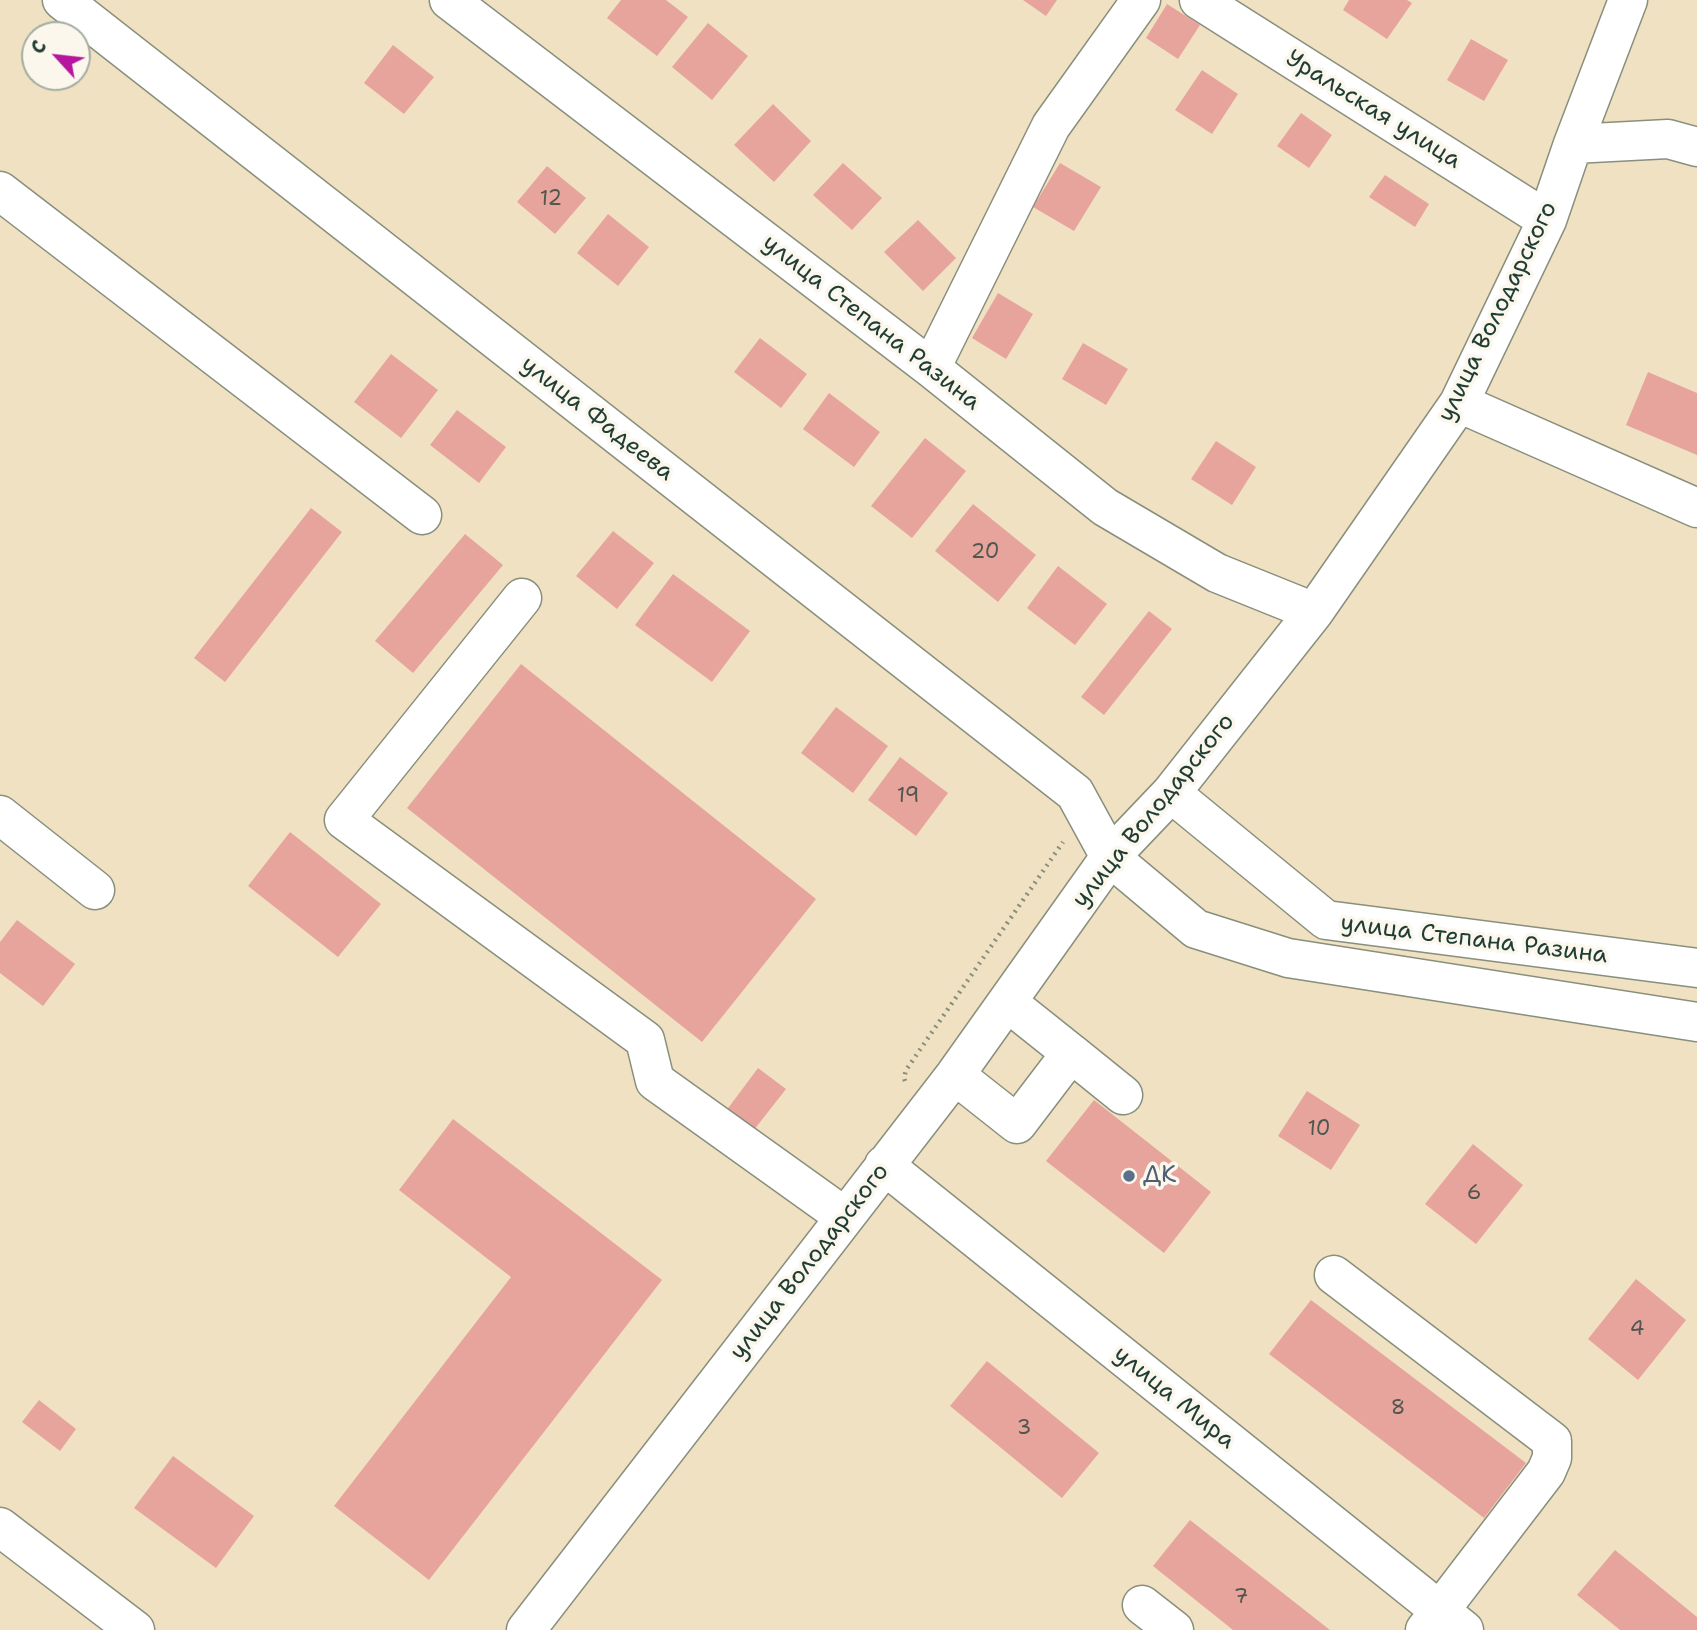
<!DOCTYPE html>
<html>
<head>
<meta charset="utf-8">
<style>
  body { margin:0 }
  #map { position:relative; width:1697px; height:1630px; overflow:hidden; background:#f1e1c3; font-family:"Shantell Sans",sans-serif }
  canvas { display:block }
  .north { position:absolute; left:21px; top:21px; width:70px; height:70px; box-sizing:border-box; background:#fbf7ec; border:2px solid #a3ada2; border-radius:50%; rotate:297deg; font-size:19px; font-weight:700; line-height:28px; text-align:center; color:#1f3d34 }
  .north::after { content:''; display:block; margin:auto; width:24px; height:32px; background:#b5179e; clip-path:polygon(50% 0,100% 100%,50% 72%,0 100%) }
</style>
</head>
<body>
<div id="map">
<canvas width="1697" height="1630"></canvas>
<div class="north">С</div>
</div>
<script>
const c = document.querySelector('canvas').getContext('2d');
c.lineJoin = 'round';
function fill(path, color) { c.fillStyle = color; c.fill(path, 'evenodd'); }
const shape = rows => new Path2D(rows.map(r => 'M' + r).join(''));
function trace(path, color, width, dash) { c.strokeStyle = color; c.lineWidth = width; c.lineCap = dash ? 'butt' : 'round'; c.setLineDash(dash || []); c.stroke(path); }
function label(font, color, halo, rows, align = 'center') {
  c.font = font + ' "Shantell Sans",sans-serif'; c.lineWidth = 7; c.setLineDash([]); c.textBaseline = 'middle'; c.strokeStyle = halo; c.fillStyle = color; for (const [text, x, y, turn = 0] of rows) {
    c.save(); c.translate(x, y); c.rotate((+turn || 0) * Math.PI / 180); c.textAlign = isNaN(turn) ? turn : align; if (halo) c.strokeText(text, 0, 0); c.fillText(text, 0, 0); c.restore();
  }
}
fill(shape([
  [621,0,666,0,688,17,657,56,607,18],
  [1023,0,1057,0,1046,16],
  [1349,0,1407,0,1412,3,1387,39,1343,10],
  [1167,4,1200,25,1178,59,1146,38],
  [708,23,748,56,712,100,672,67],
  [1471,39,1508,60,1484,101,1447,80],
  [393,45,434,77,404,114,364,83],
  [1202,70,1238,94,1212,134,1175,110],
  [773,104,811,141,774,182,734,145],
  [1301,113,1332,135,1309,168,1277,146],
  [843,163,882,198,852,230,813,195],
  [1060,163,1101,187,1074,231,1033,207],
  [547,166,586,198,555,234,517,202],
  [1385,175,1429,204,1415,227,1369,197],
  [608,214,649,247,618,286,577,253],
  [918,220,956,258,923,291,884,252],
  [998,293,1033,314,1006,359,972,338],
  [760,338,807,374,781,408,734,372],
  [1083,343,1128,369,1106,405,1062,379],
  [391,354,438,390,401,438,354,402],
  [1648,372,1697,393,1697,455,1626,425],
  [829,393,880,432,854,467,803,429],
  [457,410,506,447,479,483,430,445],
  [925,438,966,471,912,538,871,506],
  [1216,441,1256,467,1232,505,1191,479],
  [973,504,1036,555,998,602,935,551],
  [311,508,342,532,225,682,194,658],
  [613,531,654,563,617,609,576,576],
  [465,534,503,565,413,673,375,641],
  [1058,566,1107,604,1075,645,1027,608],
  [673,574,750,631,712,682,635,625],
  [1149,611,1172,629,1104,715,1081,697],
  [521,664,816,899,702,1042,407,808],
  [836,707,888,746,853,793,801,753],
  [900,757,948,793,916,836,868,800],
  [290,832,381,904,338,957,248,886],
  [17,920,75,964,43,1006,0,973,0,942],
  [758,1068,786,1089,750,1135,723,1115],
  [1307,1091,1360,1125,1331,1170,1278,1136],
  [1094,1100,1211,1192,1164,1253,1046,1161],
  [453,1119,662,1280,429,1580,334,1506,511,1277,399,1190],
  [1473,1144,1523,1185,1476,1244,1425,1204],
  [1636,1279,1686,1320,1638,1380,1588,1339],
  [1311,1300,1526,1463,1484,1518,1269,1354],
  [987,1361,1099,1453,1062,1498,950,1406],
  [39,1400,76,1429,60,1451,22,1422],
  [173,1456,254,1516,216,1568,134,1508],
  [1190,1520,1330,1630,1233,1630,1153,1566],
  [1615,1550,1697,1617,1697,1630,1620,1630,1577,1595]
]), '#e6a49d');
const minor = shape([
  [62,0,1075,793,1110,857,1196,929,1288,958,1697,1022],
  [449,0,931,368,1105,507,1217,573,1314,612],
  [1199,0,1547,220],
  [1573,144,1668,139,1697,147],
  [0,191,422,515],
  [931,368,1051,126,1141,0],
  [1459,403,1697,508],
  [522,598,344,820,645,1040,655,1081,845,1217],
  [1171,793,1326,920,1697,968],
  [0,815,95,890],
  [1007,1002,1071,1053],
  [955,1075,1017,1124,1071,1053,1123,1095],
  [884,1165,1464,1630],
  [1334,1275,1552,1441,1552,1458,1546,1472,1425,1630],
  [0,1527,135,1630],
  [1142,1605,1174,1630],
  [526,1630,955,1075,1110,857,1171,793,1314,612,1459,403,1547,220,1573,144,1628,0]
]);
trace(minor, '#888f7c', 41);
trace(shape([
  [905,1081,904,1078,906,1070,1063,842]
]), '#888f7c', 4.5, [2, 5]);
trace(minor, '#fff', 38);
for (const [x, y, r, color] of [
  [1129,1176,7,"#5c6f8a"]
]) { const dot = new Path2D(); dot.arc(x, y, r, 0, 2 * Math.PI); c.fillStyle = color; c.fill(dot); trace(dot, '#fbf7ec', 2.5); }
label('21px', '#51574e', null, [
  ["12",551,200],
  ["20",985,553],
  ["19",908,797],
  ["10",1319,1130],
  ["6",1474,1194],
  ["4",1637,1330],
  ["8",1398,1409],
  ["3",1024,1429],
  ["7",1241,1598]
]);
label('24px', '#1f3d34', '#fbf7ec', [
  ["Уральская улица",1373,110,32],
  ["улица Володарского",1498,312,-64],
  ["улица Степана Разина",871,323,38],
  ["улица Фадеева",597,419,38],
  ["улица Володарского",1154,811,-51],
  ["улица Степана Разина",1474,940,7],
  ["улица Володарского",810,1262,-52],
  ["улица Мира",1174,1398,39]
]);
label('24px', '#4e5e75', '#fbf7ec', [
  ["ДК",1143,1176]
], 'left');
</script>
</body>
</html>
